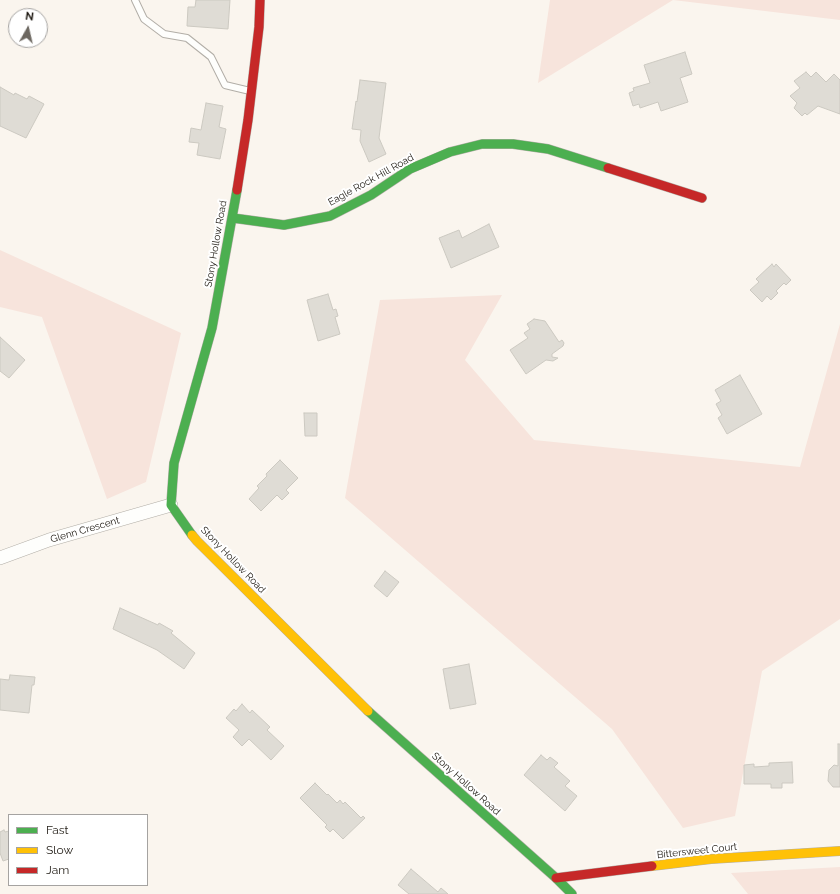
<!DOCTYPE html>
<html>
<head>
<meta charset="utf-8">
<style>
  body { margin:0 }
  #map { position:relative; width:840px; height:894px; overflow:hidden; background:#faf5ee; font-family:Raleway,sans-serif }
  canvas { display:block }
  .legend { position:absolute; left:8px; top:814px; width:140px; height:72px; box-sizing:border-box; background:#fff; border:1px solid #a5a3a1; margin:0; padding:5px 7px; list-style:none; font-size:12px; color:#1f1a13 }
  .legend li { display:flex; align-items:center; gap:8px; height:20px }
  .legend b { width:20px; border:1px solid #a5a3a1 }
  .north { position:absolute; left:8px; top:8px; width:40px; height:40px; box-sizing:border-box; background:#fff; border:1px solid #a5a3a1; border-radius:50%; rotate:8deg; font-size:11px; font-weight:700; line-height:16px; text-align:center; color:#1f1a13 }
  .north::after { content:''; display:block; margin:auto; width:14px; height:18px; background:#6c6760; clip-path:polygon(50% 0,100% 100%,50% 72%,0 100%) }
</style>
</head>
<body>
<div id="map">
<canvas width="840" height="894"></canvas>
<ul class="legend">
<li><b style="height:5px;background:#4caf50"></b>Fast</li>
<li><b style="height:5px;background:#ffc107"></b>Slow</li>
<li><b style="height:5px;background:#c62828"></b>Jam</li>
</ul>
<div class="north">N</div>
</div>
<script>
const c = document.querySelector('canvas').getContext('2d');
c.lineJoin = 'round';
function fill(path, color) { c.fillStyle = color; c.fill(path, 'evenodd'); }
const shape = rows => new Path2D(rows.map(r => 'M' + r).join(''));
function trace(path, color, width, dash) { c.strokeStyle = color; c.lineWidth = width; c.lineCap = dash ? 'butt' : 'round'; c.setLineDash(dash || []); c.stroke(path); }
function label(font, color, halo, rows, align = 'center') {
  c.font = font + ' Raleway,sans-serif'; c.lineWidth = 4; c.setLineDash([]); c.textBaseline = 'middle'; c.strokeStyle = halo; c.fillStyle = color; for (const [text, x, y, turn = 0] of rows) {
    c.save(); c.translate(x, y); c.rotate((+turn || 0) * Math.PI / 180); c.textAlign = isNaN(turn) ? turn : align; if (halo) c.strokeText(text, 0, 0); c.fillText(text, 0, 0); c.restore();
  }
}
fill(shape([
  [550,0,840,0,840,20,673,0,538,83],
  [0,250,181,333,146,482,107,499,42,317,0,307],
  [502,295,465,360,534,440,800,467,840,324,840,619,762,671,735,816,683,828,612,729,345,498,380,300],
  [840,867,840,894,748,894,731,873]
]), '#f7e4dc');
const building = shape([
  [196,0,230,0,228,29,187,26,188,7,195,7,196,0],
  [685,52,692,74,680,78,688,102,661,111,658,102,640,108,639,104,633,106,629,93,634,91,633,88,650,83,644,65,685,52],
  [806,72,811,77,816,72,826,82,834,74,840,80,840,114,818,106,807,115,805,113,802,116,794,108,797,103,790,96,800,88,794,81,806,72],
  [360,80,386,83,379,138,386,154,369,162,360,141,361,130,352,129,356,101,357,102,360,80],
  [0,87,14,95,15,93,27,99,29,96,44,104,26,138,0,126,0,87],
  [206,103,223,106,219,127,226,129,220,159,197,155,199,143,189,142,191,128,201,130,206,103],
  [489,224,499,247,451,268,439,238,459,230,462,238,489,224],
  [772,264,774,267,776,264,791,280,786,285,784,283,776,291,778,293,771,300,767,296,762,302,750,290,759,282,756,279,772,264],
  [328,294,333,310,336,309,338,316,335,317,340,334,318,341,307,300,328,294],
  [534,319,545,321,559,342,562,340,564,343,563,346,552,354,552,357,558,358,553,361,546,360,526,374,510,350,528,338,524,333,530,329,527,324,534,319],
  [0,337,25,360,9,378,0,371,0,337],
  [740,375,762,414,727,434,718,418,722,415,716,404,721,401,715,390,740,375],
  [304,413,317,413,317,436,305,436,304,413],
  [280,460,298,478,286,490,289,493,282,500,277,495,261,511,249,499,259,488,257,486,267,476,266,474,280,460],
  [385,571,399,582,387,597,374,586,385,571],
  [120,608,158,625,159,623,173,631,171,633,195,653,184,669,157,650,113,629,120,608],
  [469,664,476,704,450,709,443,669,469,664],
  [10,675,35,677,34,685,32,685,29,713,0,710,0,679,9,680,10,675],
  [242,704,250,713,252,710,270,727,267,730,284,746,271,760,249,739,242,746,233,737,239,730,226,718,234,709,236,711,242,704],
  [838,744,840,744,840,787,833,787,828,781,829,770,834,765,838,766,838,744],
  [541,755,547,760,550,757,558,763,554,767,570,781,565,786,577,796,565,811,524,775,541,755],
  [792,762,793,783,782,783,782,788,771,788,771,784,744,784,744,765,754,764,754,767,769,766,769,763,792,762],
  [315,783,327,795,328,794,337,803,340,800,343,804,345,802,361,818,363,816,365,818,343,839,333,829,330,832,325,827,327,825,300,798,315,783],
  [4,830,5,832,9,831,9,859,3,861,0,853,0,832,4,830],
  [411,869,438,892,441,888,448,894,409,894,398,885,411,869]
]);
fill(building, '#dfdcd5');
trace(building, '#ccc9c1', 1);
const lane = shape([
  [135,0,144,19,164,34,187,38,211,57,225,85,250,91]
]);
const street = shape([
  [0,558,49,540,171,505]
]);
const fast = shape([
  [233,218,284,225,330,216,371,195,410,169,450,152,482,144,513,144,548,149,608,168],
  [192,535,171,505,174,463,212,328,237,190],
  [368,711,556,878,572,894]
]);
const slow = shape([
  [192,535,197,541,368,711],
  [652,866,711,859,840,851]
]);
const jam = shape([
  [608,168,702,198],
  [237,190,248,120,259,27,260,0],
  [556,878,652,866]
]);
trace(lane, '#b2aea7', 8);
trace(street, '#b2aea7', 14);
trace(fast, '#b2aea7', 10);
trace(slow, '#b2aea7', 10);
trace(jam, '#b2aea7', 10);
trace(lane, '#fefefc', 6);
trace(street, '#fefefc', 13);
trace(fast, '#4caf50', 9);
trace(slow, '#ffc107', 9);
trace(jam, '#c62828', 9);
label('10px', '#1f1a13', '#fff', [
  ["Eagle Rock Hill Road",371,180,-29],
  ["Stony Hollow Road",216,244,-80],
  ["Glenn Crescent",85,530,-16],
  ["Stony Hollow Road",233,560,46],
  ["Stony Hollow Road",466,784,42],
  ["Bittersweet Court",697,851,-6]
]);
</script>
</body>
</html>
